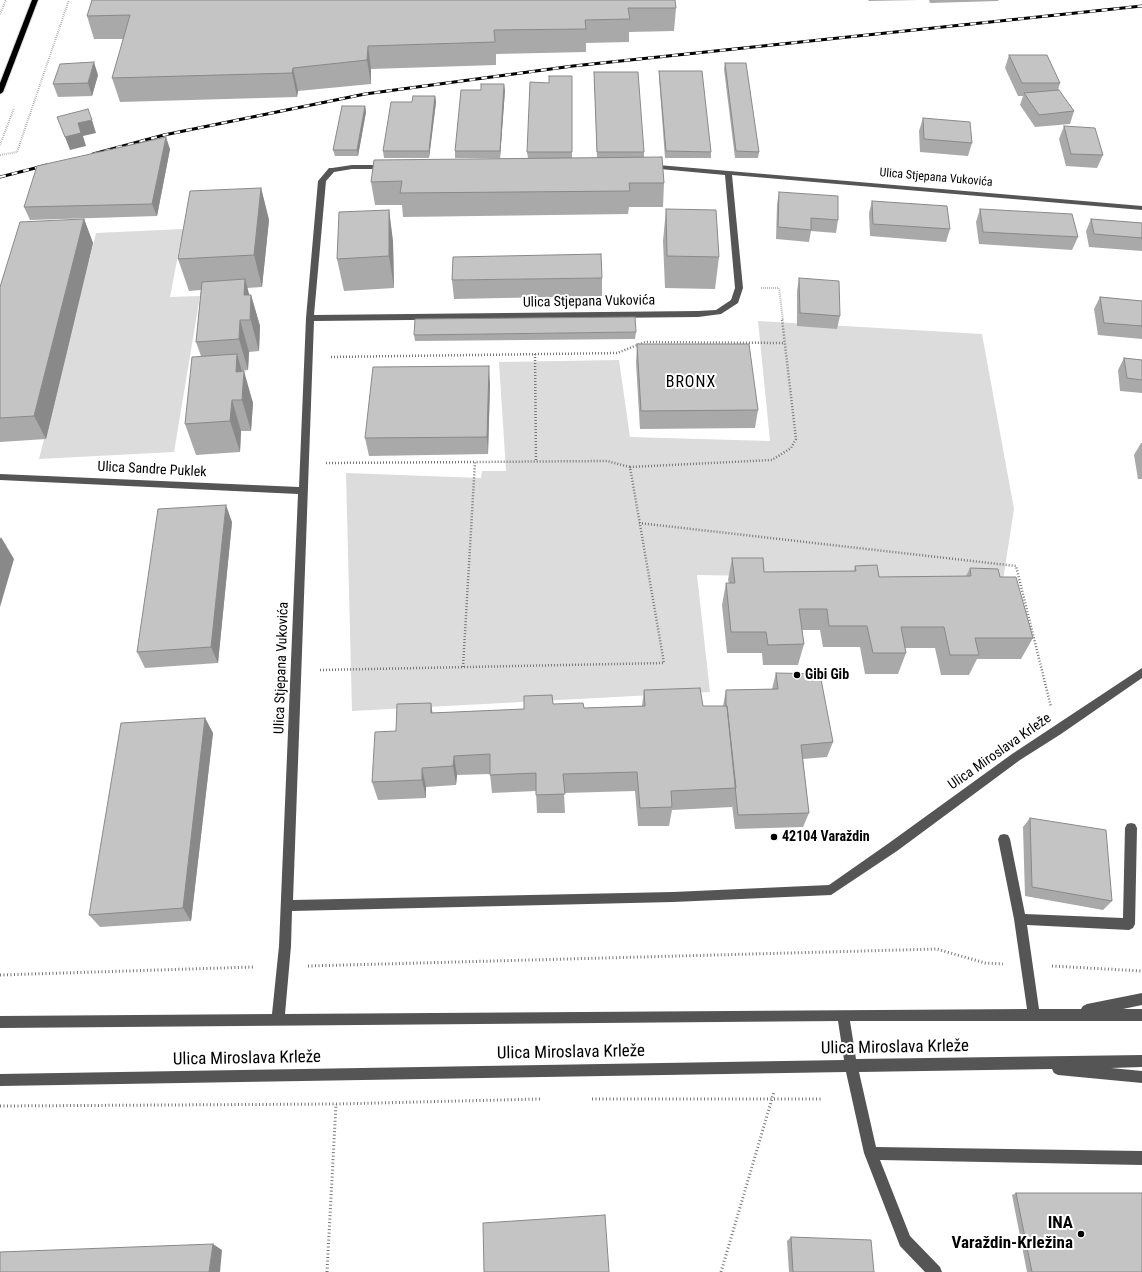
<!DOCTYPE html>
<html>
<head>
<meta charset="utf-8">
<style>
  body { margin:0 }
  canvas { display:block; background:#fff }
</style>
</head>
<body>
<canvas width="1142" height="1272"></canvas>
<script>
const c = document.querySelector('canvas').getContext('2d');
c.lineJoin = 'round';
function fill(path, color) { c.fillStyle = color; c.fill(path, 'evenodd'); }
const shape = rows => new Path2D(rows.map(r => 'M' + r).join(''));
function trace(path, color, width, dash) { c.strokeStyle = color; c.lineWidth = width; c.lineCap = dash ? 'butt' : 'round'; c.setLineDash(dash || []); c.stroke(path); }
function label(font, color, halo, rows, align = 'center') {
  c.font = font + ' "Roboto Condensed",sans-serif'; c.lineWidth = 4; c.setLineDash([]); c.textBaseline = 'middle'; c.strokeStyle = halo; c.fillStyle = color; for (const [text, x, y, turn = 0] of rows) {
    c.save(); c.translate(x, y); c.rotate((+turn || 0) * Math.PI / 180); c.textAlign = isNaN(turn) ? turn : align; if (halo) c.strokeText(text, 0, 0); c.fillText(text, 0, 0); c.restore();
  }
}
fill(shape([
  [183,229,170,297,200,296,174,452,39,459,96,233],
  [758,321,982,334,1014,509,1003,580,697,575,710,692,352,711,346,473,481,478,482,471,506,471,499,362,619,360,630,437,770,441]
]), '#dcdcdc');
const major = shape([
  [32,0,38,0,3,92,0,94,0,83,32,0]
]);
trace(major, '#dbdbdb', 2);
trace(shape([
  [0,14,6,0],
  [0,145,14,108],
  [0,155,17,152,69,0],
  [761,288,779,288,783,320]
]), '#777', 2, [0.5, 1.5]);
trace(shape([
  [535,354,536,462],
  [331,357,617,353,645,342,785,343],
  [326,463,475,462],
  [639,523,1016,566,1051,707],
  [463,667,475,462,607,461,630,467],
  [320,670,664,663,630,467,772,460,791,448,796,439,782,319]
]), '#777', 2.5, [1, 2]);
trace(shape([
  [308,966,937,949,985,963,1003,964],
  [1052,966,1142,971],
  [0,975,253,967],
  [592,1099,821,1099],
  [0,1106,336,1104,541,1099],
  [327,1272,336,1104],
  [721,1272,774,1092]
]), '#777', 3, [1, 2.5]);
fill(shape([
  [646,164,1142,206,1142,210,732,175,743,288,738,303,721,314,698,317,314,321,293,900,673,892,829,885,889,843,1012,754,1142,668,1142,678,1061,734,1020,760,897,851,831,895,673,902,292,911,291,946,285,1014,1027,1009,1014,919,998,839,1000,835,1004,834,1008,835,1010,839,1025,914,1123,918,1125,828,1127,824,1131,823,1135,824,1137,828,1135,924,1133,928,1129,930,1027,925,1039,1009,1081,1009,1083,1006,1087,1004,1142,993,1142,1005,1123,1009,1142,1009,1142,1021,850,1021,856,1059,1142,1055,1142,1067,1111,1068,1142,1071,1142,1083,1058,1075,1054,1073,1052,1069,859,1072,876,1147,1142,1151,1142,1165,880,1160,910,1236,940,1267,942,1272,925,1272,900,1246,864,1153,846,1072,0,1086,0,1074,844,1060,838,1021,0,1028,0,1016,272,1014,279,946,298,494,0,480,0,474,299,487,306,318,318,181,329,168,332,168,352,165,387,165,391,167,387,169,352,169,334,172,326,181,314,315,698,311,716,310,731,300,735,288,725,175,649,168,645,166,646,164]
]), '#555');
fill(major, '#000');
const rail = shape([
  [93,154,164,135,365,94,573,66,1142,6],
  [0,177,47,165]
]);
trace(rail, '#000', 3);
trace(rail, '#fff', 2, [6]);
fill(shape([
  [92,0,676,8,674,31,629,32,629,42,586,43,586,52,496,54,496,65,371,69,371,84,298,91,297,97,120,102,112,78,124,39,94,39,87,16],
  [868,0,919,0,869,1],
  [929,0,999,0,998,1,930,3],
  [1009,55,1060,83,1058,90,1074,111,1070,124,1035,127,1020,105,1023,96,1018,96,1005,68],
  [725,63,759,152,758,158,735,158,724,69],
  [659,71,711,152,711,158,665,158,659,77],
  [594,72,644,152,644,157,664,183,663,207,629,207,628,214,403,217,402,205,375,205,371,182,528,158,527,152,549,83,572,76,572,158,597,158],
  [98,75,92,96,58,97,53,84],
  [505,90,500,158,455,158,455,151],
  [435,96,436,102,429,158,384,158,383,151],
  [365,106,366,112,358,156,335,156,333,150],
  [923,118,972,143,968,156,920,152,919,131],
  [1064,126,1103,155,1097,168,1066,166,1059,139],
  [170,149,157,216,30,220,24,207],
  [261,188,269,220,262,287,247,288,249,295,251,295,260,326,259,351,249,352,248,370,242,371,253,403,251,431,241,431,240,452,196,455,185,424,201,356,196,342,201,290,189,291,178,259],
  [779,192,838,220,836,233,811,231,809,242,776,239,777,204],
  [872,201,950,229,946,242,870,236,869,213],
  [666,209,719,257,715,289,665,288,663,241],
  [980,209,1078,237,1072,250,979,244,976,222],
  [389,210,393,242,394,288,344,291,337,259],
  [84,219,93,243,46,439,0,442,0,287],
  [1091,219,1142,223,1142,251,1089,247,1086,231],
  [602,278,602,296,454,299,452,280],
  [799,278,840,316,837,329,797,326,797,291],
  [1100,297,1142,301,1142,339,1098,335,1094,309],
  [636,332,635,339,415,341,414,335],
  [637,344,758,410,755,428,640,429,636,363],
  [1124,358,1142,360,1142,393,1120,391,1118,370],
  [490,384,488,454,369,456,365,438],
  [1141,443,1142,443,1142,479,1138,479,1134,455],
  [232,522,218,663,145,668,137,652],
  [732,558,764,572,854,571,855,566,879,577,966,576,970,568,1000,577,1033,638,1021,659,977,659,969,675,941,675,935,648,905,648,906,653,898,674,865,674,860,647,823,647,820,630,802,630,804,644,798,665,763,665,762,653,727,653,722,605,726,583,729,583,728,580],
  [776,673,833,742,827,757,803,759,809,813,803,827,735,829,732,805,732,807,672,810,669,826,638,826,635,791,564,793,565,813,537,813,536,791,492,793,490,774,457,775,456,785,426,787,426,798,378,800,372,782,432,713,524,709,553,704,584,708,642,706,644,690,703,706,723,706,726,690,772,689],
  [205,718,213,733,191,921,100,927,89,915],
  [1030,818,1112,901,1103,910,1025,896,1023,827],
  [1016,1193,1142,1272,1027,1272,1012,1195],
  [791,1237,874,1272,789,1272,787,1241]
]), '#a9a9a9');
fill(shape([
  [368,46,371,69,371,84,367,60],
  [94,62,98,75,92,96,88,83],
  [293,68,298,91,297,97,292,73],
  [504,84,505,90,500,158,500,151],
  [435,96,436,102,429,158,429,151],
  [365,106,366,112,358,156,357,150],
  [92,120,96,133,83,136,86,146,70,150,65,137,78,123],
  [166,137,170,149,157,216,152,204],
  [261,188,269,220,262,287,254,255],
  [389,210,393,242,394,288,389,256],
  [84,219,93,243,46,439,34,416],
  [245,279,251,301,251,295,260,326,259,351,244,295],
  [240,320,249,352,248,370,239,339],
  [237,354,243,375,244,371,253,403,251,431,242,400,236,372],
  [489,366,490,384,488,454,487,437],
  [232,400,241,431,240,452,230,421],
  [226,505,232,522,218,663,211,647],
  [1,537,14,559,0,607,0,539],
  [431,703,434,723,431,713],
  [205,718,213,733,191,921,183,908],
  [454,756,457,775,456,785,453,766],
  [422,768,426,787,426,798,422,780],
  [213,1244,222,1250,220,1272,209,1272]
]), '#898989');
const building = shape([
  [92,0,675,0,676,8,628,8,630,19,585,20,586,29,494,30,495,42,368,46,367,60,293,68,292,73,112,78,130,15,87,16,92,0],
  [1009,55,1047,55,1060,83,1022,83,1009,55],
  [94,62,88,83,53,84,60,64,94,62],
  [725,63,746,63,759,152,736,151,725,63],
  [659,71,702,71,711,152,666,151,659,71],
  [594,72,638,72,644,152,597,152,594,72],
  [549,76,572,76,572,152,527,152,530,82,549,83,549,76],
  [481,84,504,84,500,151,455,151,461,90,481,90,481,84],
  [1059,90,1074,111,1039,115,1024,93,1059,90],
  [413,96,435,96,429,151,383,151,391,102,412,102,413,96],
  [342,106,365,106,357,150,333,150,342,106],
  [88,109,92,120,78,123,81,133,65,137,57,117,88,109],
  [923,118,970,122,972,143,924,139,923,118],
  [1064,126,1095,128,1103,155,1071,154,1064,126],
  [166,137,152,204,24,207,37,166,166,137],
  [662,157,664,183,629,183,630,191,400,193,402,181,371,182,374,160,662,157],
  [261,188,254,255,178,259,190,191,261,188],
  [779,192,838,196,838,220,811,218,811,230,778,227,779,192],
  [872,201,947,206,950,229,873,224,872,201],
  [666,209,716,210,719,257,667,256,666,209],
  [980,209,1072,214,1078,237,983,232,980,209],
  [389,210,389,256,337,259,339,212,389,210],
  [84,219,34,416,0,418,0,287,20,222,84,219],
  [1091,219,1142,223,1142,238,1094,234,1091,219],
  [601,254,602,278,452,280,453,257,601,254],
  [799,278,839,281,840,316,800,313,799,278],
  [245,279,244,295,251,295,250,320,240,320,239,339,196,342,202,282,245,279],
  [1100,297,1142,301,1142,326,1104,323,1100,297],
  [635,317,636,332,414,335,415,319,635,317],
  [637,344,749,344,758,410,641,411,637,344],
  [237,354,236,372,244,371,242,400,232,400,230,421,185,424,192,357,237,354],
  [1124,358,1142,360,1142,380,1127,378,1124,358],
  [489,366,487,437,365,438,373,367,489,366],
  [226,505,211,647,137,652,158,509,226,505],
  [732,558,763,558,764,572,856,571,855,566,877,565,879,577,971,576,970,568,998,569,1000,577,1016,577,1033,638,975,638,979,655,950,655,944,627,901,627,906,653,873,653,867,626,829,626,827,609,799,609,804,644,768,645,766,632,731,632,726,583,735,583,732,558],
  [776,673,820,674,833,742,801,745,809,813,738,815,727,706,726,706,726,690,778,689,776,673],
  [700,688,703,706,727,706,736,788,671,791,672,807,640,808,637,772,563,774,565,794,536,795,536,773,490,775,490,754,454,756,453,766,422,768,422,780,372,782,375,732,396,731,397,704,431,703,431,713,524,709,524,696,552,695,553,704,583,703,584,708,645,706,644,690,700,688],
  [205,718,183,908,89,915,121,723,205,718],
  [1030,818,1106,830,1112,901,1032,887,1030,818],
  [1016,1193,1142,1193,1142,1272,1032,1272,1016,1193],
  [605,1215,609,1272,484,1272,483,1223,605,1215],
  [791,1237,871,1240,874,1272,793,1272,791,1237],
  [213,1244,209,1272,0,1272,0,1252,213,1244]
]);
fill(building, '#c4c4c4');
trace(building, '#898989', 1);
for (const [x, y, r, color] of [
  [797,675,4,"#000"],
  [774,837,4,"#000"],
  [1081,1234,4,"#000"]
]) { const dot = new Path2D(); dot.arc(x, y, r, 0, 2 * Math.PI); c.fillStyle = color; c.fill(dot); trace(dot, '#fff', 1.5); }
label('12px', '#000', '#fff', [
  ["Ulica Stjepana Vukovića",936,178,5]
]);
label('14px', '#000', '#fff', [
  ["Ulica Stjepana Vukovića",589,302,-1],
  ["Ulica Sandre Puklek",152,470,3],
  ["Ulica Stjepana Vukovića",282,668,-88],
  ["Ulica Miroslava Krleže",1000,752,-35]
]);
label('bold 14px', '#000', '#fff', [
  ["Gibi Gib",805,675],
  ["42104 Varaždin",782,837]
], 'left');
c.letterSpacing = '1px';
label('16px', '#000', '#fff', [
  ["BRONX",691,383]
]);
c.letterSpacing = '0px';
label('17px', '#000', '#fff', [
  ["Ulica Miroslava Krleže",895,1048,-1],
  ["Ulica Miroslava Krleže",571,1053,-1],
  ["Ulica Miroslava Krleže",247,1059,-1]
]);
label('bold 17px', '#000', '#fff', [
  ["INA",1073,1224],
  ["Varaždin-Krležina",1073,1244]
], 'right');
</script>
</body>
</html>
